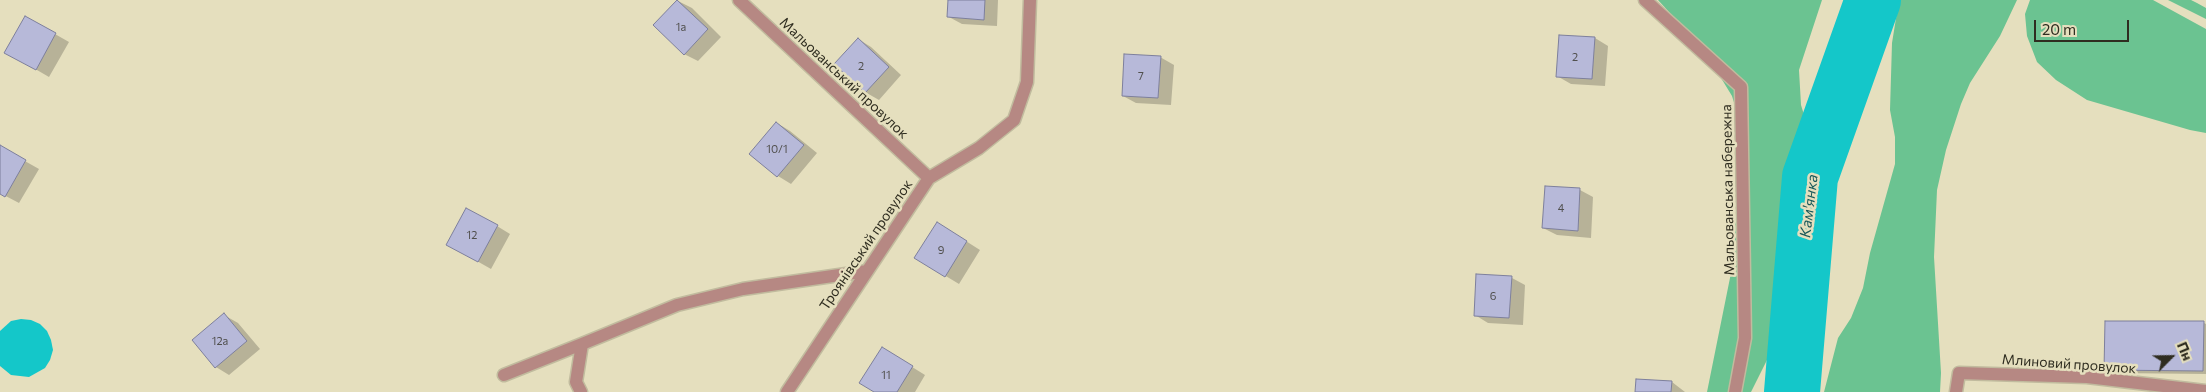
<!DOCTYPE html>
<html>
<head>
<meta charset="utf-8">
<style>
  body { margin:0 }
  #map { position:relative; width:2206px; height:392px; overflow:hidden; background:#e5dfbe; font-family:Commissioner,sans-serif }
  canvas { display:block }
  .north { position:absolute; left:2146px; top:332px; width:50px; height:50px; -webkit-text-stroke:4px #e5dfbe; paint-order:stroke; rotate:67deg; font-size:14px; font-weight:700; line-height:20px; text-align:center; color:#2f2d20 }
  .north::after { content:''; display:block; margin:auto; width:18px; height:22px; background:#2f2d20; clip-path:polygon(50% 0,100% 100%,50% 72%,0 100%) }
  .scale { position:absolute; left:2034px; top:20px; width:95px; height:22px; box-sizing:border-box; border:2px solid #2f2d20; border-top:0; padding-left:6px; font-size:15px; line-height:18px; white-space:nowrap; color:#2f2d20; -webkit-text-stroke:4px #e5dfbe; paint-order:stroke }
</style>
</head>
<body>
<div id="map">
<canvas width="2206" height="392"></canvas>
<div class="north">Пн</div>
<div class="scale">20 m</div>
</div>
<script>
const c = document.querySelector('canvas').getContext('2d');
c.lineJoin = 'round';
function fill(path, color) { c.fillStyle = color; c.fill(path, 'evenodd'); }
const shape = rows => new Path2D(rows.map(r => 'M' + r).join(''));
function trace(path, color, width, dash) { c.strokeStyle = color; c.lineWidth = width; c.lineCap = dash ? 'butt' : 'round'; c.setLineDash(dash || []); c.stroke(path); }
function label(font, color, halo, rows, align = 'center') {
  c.font = font + ' Commissioner,sans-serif'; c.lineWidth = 5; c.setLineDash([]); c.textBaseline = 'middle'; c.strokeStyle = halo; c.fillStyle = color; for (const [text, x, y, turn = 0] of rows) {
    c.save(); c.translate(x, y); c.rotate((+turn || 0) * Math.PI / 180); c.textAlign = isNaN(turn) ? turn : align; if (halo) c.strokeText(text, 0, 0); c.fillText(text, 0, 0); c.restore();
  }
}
fill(shape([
  [1658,0,1822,0,1799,70,1801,105,1809,131,1830,175,1833,201,1810,240,1802,263,1797,300,1751,392,1707,392,1732,268,1741,153,1737,112,1732,96,1704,50],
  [1899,0,2017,0,2000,36,1970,83,1961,104,1946,150,1937,190,1934,257,1941,373,1940,392,1824,392,1838,338,1851,318,1863,288,1870,253,1895,164,1895,137,1890,110,1892,43],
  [2030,0,2153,0,2206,29,2206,133,2190,130,2087,100,2056,80,2037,62,2027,36,2025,14],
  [2168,0,2191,0,2197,3,2206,8,2206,19]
]), '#6bc391');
fill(shape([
  [21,319,31,320,40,324,47,331,51,340,53,350,50,360,45,368,29,377,11,375,0,366,0,331,11,321]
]), '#14c7c9');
fill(shape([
  [950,0,998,0,997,26,962,24,949,17],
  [678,1,692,8,721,37,698,61,684,54,655,25],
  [25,17,69,42,49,77,6,52],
  [1595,38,1608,46,1605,86,1571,84,1557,76],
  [858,39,871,47,901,75,879,100,865,92],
  [1160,57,1174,65,1171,105,1136,103,1123,96],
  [777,123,790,131,817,153,791,184,778,176,751,154],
  [0,147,39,169,19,203,0,193],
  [1546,187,1580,190,1593,197,1591,238,1557,235,1543,228],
  [497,226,510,234,491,269,461,252],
  [950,231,980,250,959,284,916,258],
  [1512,278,1525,285,1523,325,1488,323,1475,315],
  [224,315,238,323,260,349,229,375,216,367],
  [2204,323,2206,324,2206,374,2113,373,2105,369],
  [896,357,925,375,915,392,876,392],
  [1672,382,1685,392,1637,392]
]), '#0003');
trace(shape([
  [1792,392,1810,177,1873,0]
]), '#14c7c9', 56);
const building = shape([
  [677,0,708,29,684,55,653,25,677,0],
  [948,0,985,0,984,20,947,17,948,0],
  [25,16,56,33,36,70,4,53,25,16],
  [1559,35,1595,37,1592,79,1556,77,1559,35],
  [858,38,889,67,865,93,834,64,858,38],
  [1124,54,1161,56,1158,98,1122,96,1124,54],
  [776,122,804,145,777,177,749,154,776,122],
  [0,145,26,160,5,197,0,194,0,145],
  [1545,186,1580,188,1578,231,1542,228,1545,186],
  [466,208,498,225,478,262,446,245,466,208],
  [937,222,967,241,945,277,914,258,937,222],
  [1476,274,1512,276,1509,318,1474,316,1476,274],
  [224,313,247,341,215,368,192,340,224,313],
  [2105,321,2204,321,2203,371,2104,370,2105,321],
  [882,347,913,366,897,392,874,392,859,383,882,347],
  [1636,379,1672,381,1671,392,1635,392,1636,379]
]);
fill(building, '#b7b9d9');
trace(building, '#7d7f9c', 1);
const minor = shape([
  [739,0,929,178],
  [1645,0,1741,87,1745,338,1735,392],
  [504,375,582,344],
  [581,392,576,382,582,344,677,305,743,289,867,271],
  [787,392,929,178,979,148,1014,120,1027,82,1030,0],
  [1956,392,1959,373,2087,377,2206,391]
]);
trace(minor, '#c1bb9e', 15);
trace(minor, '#b68883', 12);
label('11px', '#51504e', null, [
  ["1а",681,27],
  ["2",1575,57],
  ["2",861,66],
  ["7",1141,76],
  ["10/1",777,149],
  ["4",1561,208],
  ["12",472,235],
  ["9",941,250],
  ["6",1493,296],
  ["12а",220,341],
  ["11",886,375]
]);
label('14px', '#2f2d20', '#e5dfbe', [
  ["Мальованський провулок",844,78,43],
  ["Мальованська набережна",1728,190,-91],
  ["Троянівський провулок",866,245,-56],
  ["Млиновий провулок",2069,364,4]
]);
label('italic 15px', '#1a595a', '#e5dfbe', [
  ["Кам'янка",1809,206,-83]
]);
</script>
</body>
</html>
